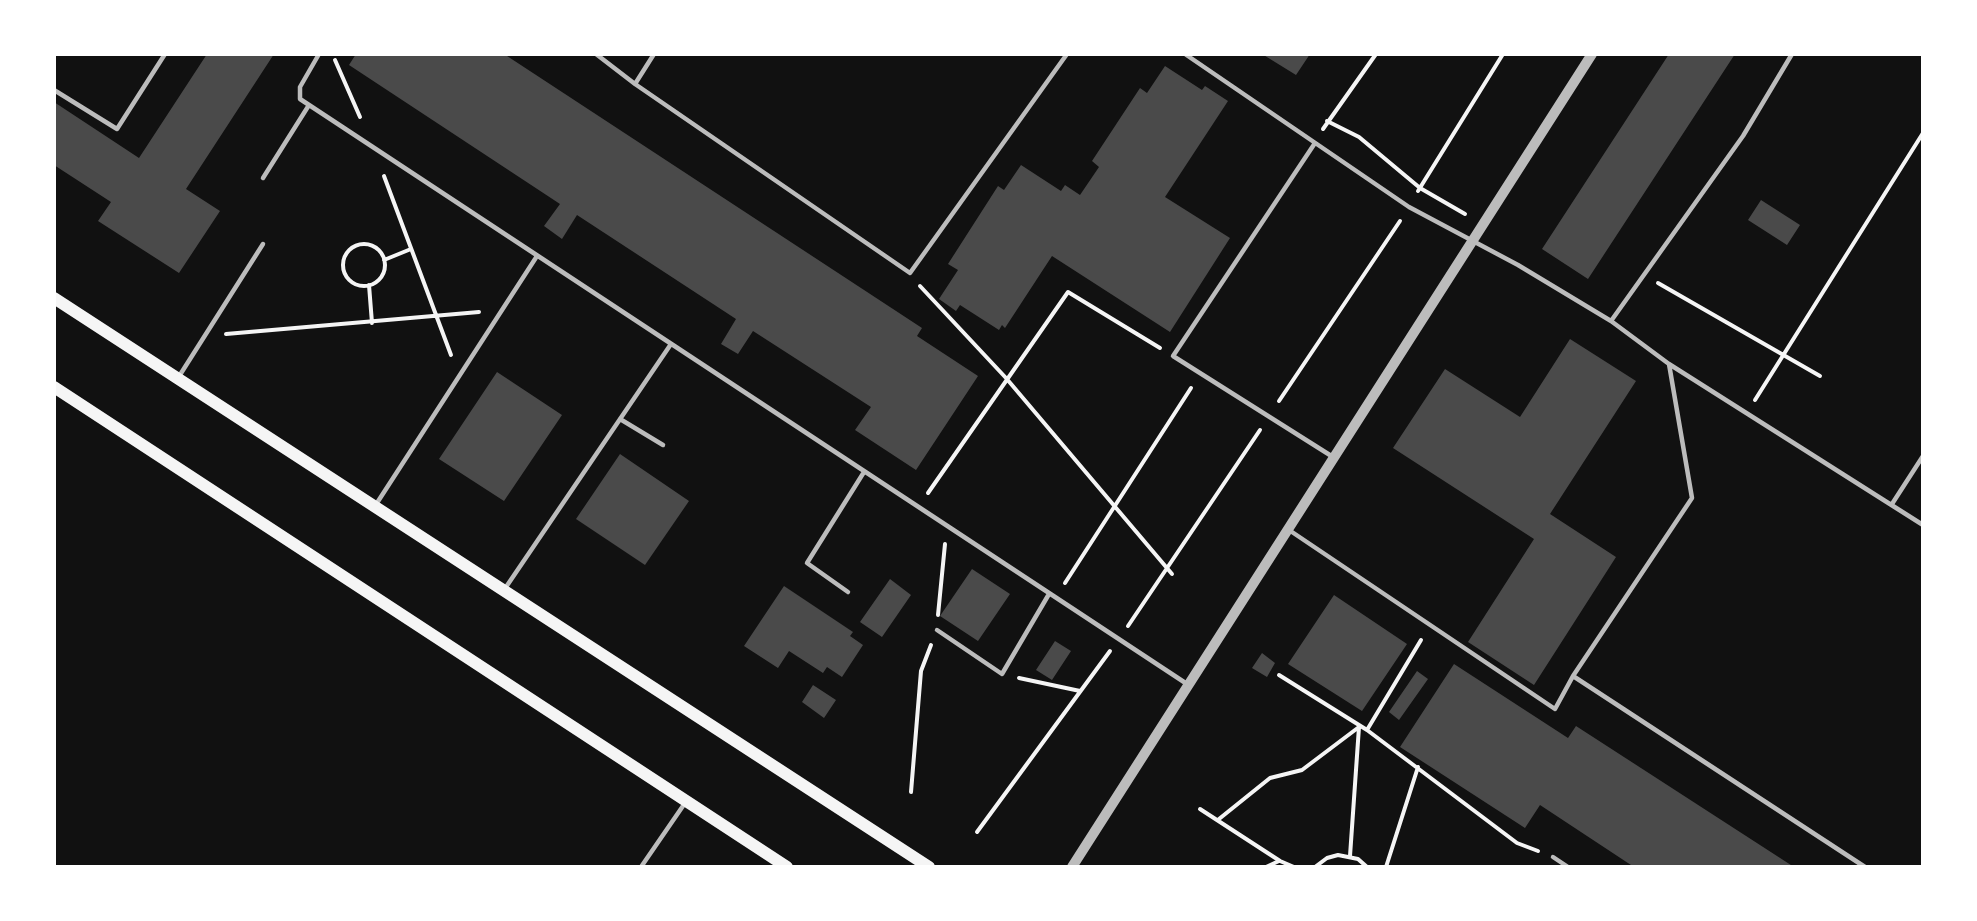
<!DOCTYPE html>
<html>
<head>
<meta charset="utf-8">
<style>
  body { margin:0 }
  #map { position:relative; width:1977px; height:921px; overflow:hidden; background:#111; font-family:"Work Sans",sans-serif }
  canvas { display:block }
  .frame { position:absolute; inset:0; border:56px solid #fff; pointer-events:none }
</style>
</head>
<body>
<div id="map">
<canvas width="1977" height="921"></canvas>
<div class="frame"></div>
</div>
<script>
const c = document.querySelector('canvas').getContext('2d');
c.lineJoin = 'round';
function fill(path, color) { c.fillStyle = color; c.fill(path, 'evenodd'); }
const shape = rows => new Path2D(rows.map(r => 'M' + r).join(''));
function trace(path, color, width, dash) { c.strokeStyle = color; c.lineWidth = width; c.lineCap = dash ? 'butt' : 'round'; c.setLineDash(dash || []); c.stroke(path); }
fill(shape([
  [207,54,274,54,186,189,220,211,179,273,98,221,111,202,54,165,54,102,139,158],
  [356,54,504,54,922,328,917,336,978,376,916,470,855,430,871,407,753,331,738,354,721,344,736,319,577,215,562,239,544,226,560,204,349,65],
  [1262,54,1310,54,1296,75],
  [1669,54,1735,54,1588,279,1542,249],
  [1165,66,1202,90,1205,86,1228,101,1165,197,1230,238,1170,332,1052,256,1005,328,1002,325,999,330,960,305,956,311,939,299,958,270,948,264,998,186,1004,190,1021,165,1061,191,1065,185,1080,195,1099,167,1092,161,1140,88,1147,93],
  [1761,200,1800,225,1787,245,1748,220],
  [1570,339,1636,381,1550,514,1616,557,1534,685,1468,642,1534,539,1393,448,1445,369,1520,417],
  [497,372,562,415,504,501,439,459],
  [620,454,689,501,645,565,576,519],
  [972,569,1010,594,978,641,940,616],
  [890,579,911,595,882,637,860,622],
  [784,586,853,632,850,636,863,645,842,677,827,667,823,673,789,651,778,668,744,646],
  [1334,595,1407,644,1362,711,1288,664],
  [1055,641,1071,651,1052,680,1036,670],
  [1262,653,1275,663,1267,677,1252,668],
  [1454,664,1568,738,1576,726,1794,867,1634,867,1540,805,1525,828,1400,747],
  [1417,671,1428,679,1399,720,1389,712],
  [813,685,836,700,824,718,802,702]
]), '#4a4a4a');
trace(shape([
  [335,60,360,117],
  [1327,121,1359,137,1420,188,1465,214],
  [1323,129,1376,54],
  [384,176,451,355],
  [1418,191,1503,54],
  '343 265a21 21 0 1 1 42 0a21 21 0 1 1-42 0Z',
  [384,260,411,249],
  [1658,283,1820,376],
  [369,285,372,323],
  [920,286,1006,378,1172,574],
  [226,334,479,312],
  [1755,400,1923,133],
  [1279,401,1400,221],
  [928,493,1068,292,1160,348],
  [1065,583,1191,388],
  [938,615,945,544],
  [1128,626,1260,430],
  [1279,675,1367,730,1517,843,1538,851],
  [1019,678,1080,691],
  [1367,730,1421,640],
  [911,792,921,671,931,645],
  [1200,809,1280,861,1294,867],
  [1219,819,1270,778,1302,770,1359,727],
  [977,832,1110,651],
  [1350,856,1359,727],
  [1266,867,1279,861],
  [1315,867,1327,858,1338,855,1358,859,1367,867],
  [1386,867,1418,767]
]), '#f5f5f5', 4);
trace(shape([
  [319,54,300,87,300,99,1187,684],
  [596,54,635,84,910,273,1067,54],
  [1185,54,1409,207,1518,265,1611,321,1669,364,1923,525],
  [635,84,654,54],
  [54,90,117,129,165,54],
  [1315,143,1173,356,1333,457],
  [263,178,309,105],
  [1611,321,1743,136,1792,54],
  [1669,364,1692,498,1573,676,1865,867],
  [178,378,263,244],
  [620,419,663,445],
  [1892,504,1923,456],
  [375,506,537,256],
  [1289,530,1555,709,1573,676],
  [504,590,671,344],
  [848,592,807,563,864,472],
  [937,630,1002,674,1049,594],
  [1553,857,1568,867],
  [641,867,685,803]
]), '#bcbcbc', 4.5);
trace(shape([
  [1072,867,1592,54]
]), '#bcbcbc', 10);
trace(shape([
  [54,298,929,867],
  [54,387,787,867]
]), '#f5f5f5', 12);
</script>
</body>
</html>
